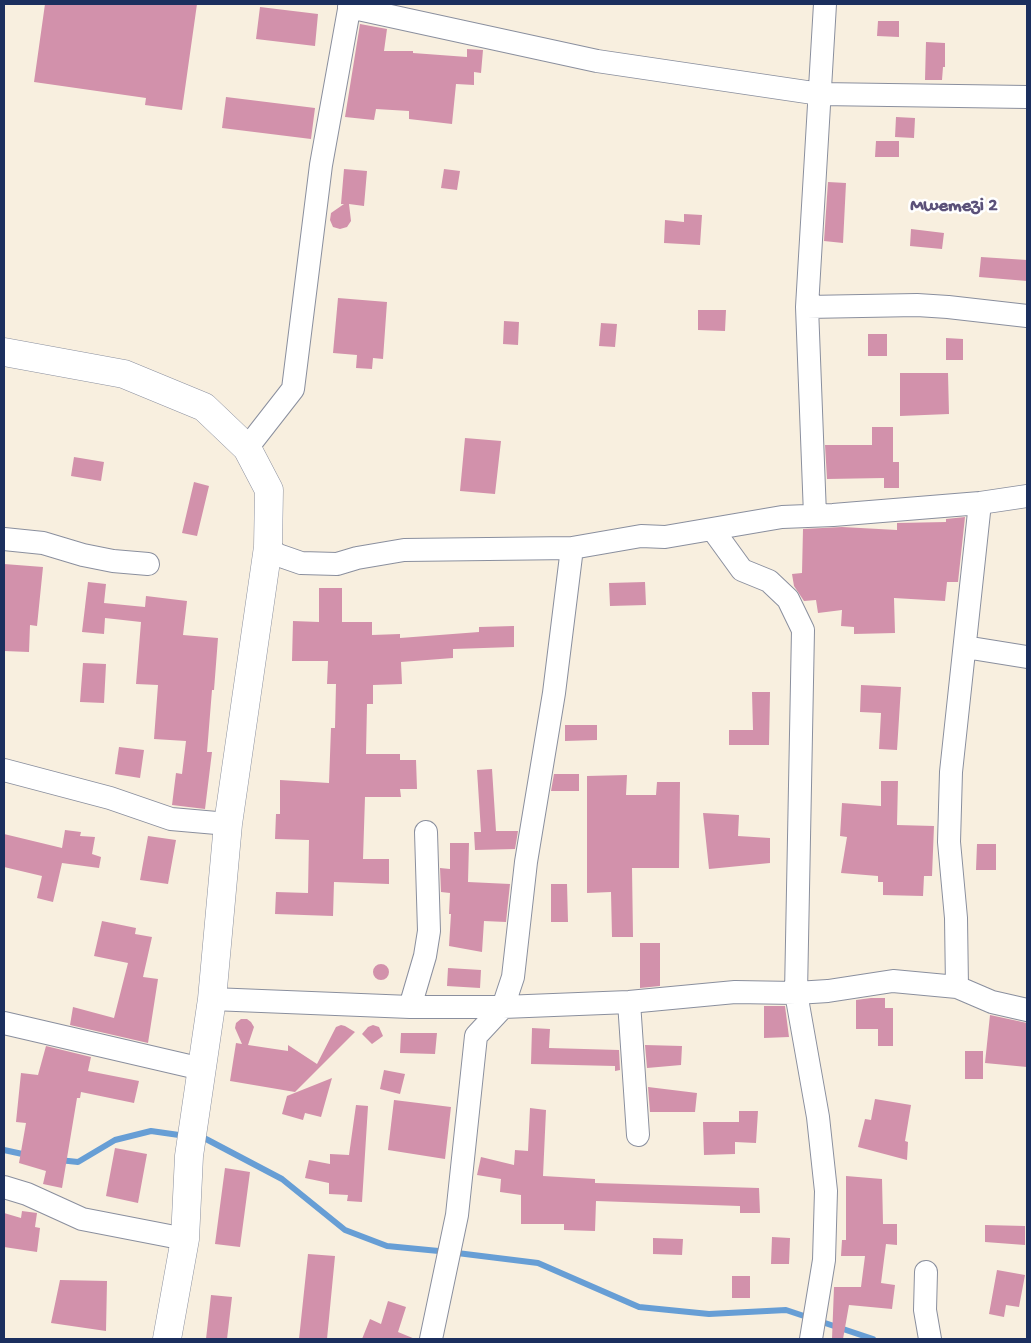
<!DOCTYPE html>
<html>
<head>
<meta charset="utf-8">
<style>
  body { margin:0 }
  #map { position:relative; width:1031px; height:1343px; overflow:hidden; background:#f8efdf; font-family:"Gochi Hand",sans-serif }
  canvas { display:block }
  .frame { position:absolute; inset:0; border:5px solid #1b2f5e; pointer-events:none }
</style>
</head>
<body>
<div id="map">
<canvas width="1031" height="1343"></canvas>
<div class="frame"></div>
</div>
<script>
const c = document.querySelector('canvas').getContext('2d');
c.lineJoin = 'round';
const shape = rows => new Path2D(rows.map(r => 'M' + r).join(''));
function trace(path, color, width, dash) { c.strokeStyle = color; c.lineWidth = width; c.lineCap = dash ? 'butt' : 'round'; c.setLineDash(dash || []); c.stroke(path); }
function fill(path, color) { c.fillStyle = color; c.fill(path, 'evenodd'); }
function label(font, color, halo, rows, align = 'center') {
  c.font = font + ' "Gochi Hand",sans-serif'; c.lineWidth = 5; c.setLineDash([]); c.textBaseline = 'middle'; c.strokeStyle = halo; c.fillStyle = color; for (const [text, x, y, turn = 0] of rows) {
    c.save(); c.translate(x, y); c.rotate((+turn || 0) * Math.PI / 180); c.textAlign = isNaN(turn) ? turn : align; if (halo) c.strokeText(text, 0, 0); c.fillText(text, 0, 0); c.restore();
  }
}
trace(shape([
  [199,1138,206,1139,282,1179,345,1230,387,1246,449,1252,538,1263,639,1307,709,1314,786,1310,873,1339],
  [4,1150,27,1155],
  [59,1160,78,1162,115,1140,151,1131,186,1136]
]), '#679ed5', 6);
fill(shape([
  [45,4,197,4,182,110,145,105,146,98,34,82],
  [260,7,318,14,315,46,256,39],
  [878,21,899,21,899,37,877,36],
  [360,24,387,29,384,51,413,51,413,53,467,57,467,49,483,50,481,73,474,72,474,85,456,84,452,124,409,119,409,111,376,109,374,120,345,117],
  [926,42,945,43,945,67,943,67,942,80,925,80],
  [226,97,315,108,311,139,222,128],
  [896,117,915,118,914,138,895,137],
  [876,141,899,141,899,157,875,157],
  [344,169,367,171,364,206,349,204,351,221,347,227,340,229,333,227,330,220,331,213,344,204,341,204],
  [444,169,460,171,457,190,441,188],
  [828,182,846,183,843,243,824,241],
  [684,214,702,215,700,245,664,243,665,220,684,222],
  [911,229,944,233,942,249,910,246],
  [981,257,1027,260,1027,281,979,277],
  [338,298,387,302,383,359,373,358,372,369,356,368,357,355,333,353],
  [698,310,726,310,725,331,698,330],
  [504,321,519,322,518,345,503,344],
  [601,323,617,324,615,347,599,346],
  [868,334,887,334,887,356,868,356],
  [946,338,963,339,963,360,946,360],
  [900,373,948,373,949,414,900,416],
  [872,427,893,427,893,462,899,462,899,488,884,488,884,478,827,479,825,445,872,445],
  [465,438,501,441,495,494,460,491],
  [74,457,104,462,101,481,71,476],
  [194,482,209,486,197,536,182,533],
  [965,517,958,582,947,582,945,601,894,598,895,633,854,634,854,627,841,626,842,610,818,613,816,600,804,601,794,586,792,574,802,573,803,529,842,527,897,530,897,523,946,522,946,519],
  [4,564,43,567,37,626,30,625,29,652,4,651],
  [88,582,106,584,104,603,145,607,146,596,187,601,183,635,218,638,214,690,212,690,207,752,212,752,205,809,172,805,176,773,182,774,186,741,154,739,158,685,136,684,141,622,105,618,104,634,82,632],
  [645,582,646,605,610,606,609,583],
  [319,588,342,588,342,622,372,622,372,635,400,634,400,638,479,632,479,627,514,626,514,647,453,649,453,658,401,662,402,684,373,685,373,704,367,704,366,754,400,754,400,760,416,760,417,789,400,789,401,797,365,797,363,859,389,859,389,884,334,882,333,916,275,914,276,892,308,893,309,840,275,839,276,814,280,814,280,780,329,783,331,728,335,728,336,684,327,684,328,661,292,661,293,621,319,622],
  [83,663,106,664,104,703,80,702],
  [861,685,901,687,897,750,879,749,881,713,860,712],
  [752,692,770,692,769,745,729,745,729,730,753,730],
  [565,725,597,725,597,740,565,741],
  [119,747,144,750,140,778,115,774],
  [492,769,496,831,518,831,515,849,475,850,474,832,481,832,477,770],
  [554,774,579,774,579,791,551,791],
  [627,775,626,795,656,795,657,782,680,782,679,868,632,868,633,937,612,937,611,892,587,893,587,776],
  [881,781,898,781,897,825,934,826,932,876,924,876,923,896,883,895,883,882,878,882,878,876,841,873,847,837,840,836,842,803,881,806],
  [703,813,739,815,738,836,770,838,770,863,709,869],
  [65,830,81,832,80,836,95,837,92,854,101,857,99,868,62,863,53,902,37,898,42,876,4,867,4,834,62,848],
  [148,836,176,840,168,884,140,880],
  [450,843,469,843,468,882,510,884,506,922,484,921,482,952,449,946,451,914,449,914,450,893,441,892,440,868,450,869],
  [977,844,996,844,996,870,976,870],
  [551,884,567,884,568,922,551,922],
  [102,921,136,928,135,934,152,937,143,977,158,979,148,1043,70,1025,73,1007,114,1018,128,963,94,956],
  [640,943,660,943,660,986,640,988],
  '373 972a8 8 0 1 1 16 0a8 8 0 1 1-16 0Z',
  [448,968,481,970,480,988,447,986],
  [871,998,885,998,885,1008,893,1008,893,1046,878,1046,878,1029,856,1029,856,1000],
  [764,1006,785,1006,789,1037,764,1038],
  [990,1015,1027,1023,1027,1067,985,1063],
  [241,1019,247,1019,251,1022,254,1027,248,1045,288,1051,288,1045,317,1064,336,1027,341,1025,345,1026,355,1032,295,1092,230,1081,236,1043,242,1044,235,1028,236,1023],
  [373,1025,379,1027,383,1036,372,1044,362,1034,368,1027],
  [532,1028,550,1029,549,1048,619,1050,620,1070,615,1071,615,1066,531,1064],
  [401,1033,437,1033,435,1054,400,1053],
  [645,1045,682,1046,681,1065,647,1068],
  [46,1046,91,1057,88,1071,139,1081,134,1103,81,1092,80,1098,77,1098,62,1188,43,1184,46,1171,19,1163,26,1123,16,1122,21,1073,38,1075],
  [965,1051,983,1051,983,1079,965,1079],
  [384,1070,405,1074,400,1094,380,1089],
  [332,1078,321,1117,305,1113,303,1120,282,1114,287,1096],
  [648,1087,697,1093,695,1112,650,1112],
  [875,1099,911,1105,905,1141,908,1142,907,1160,858,1147,865,1119,871,1120],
  [394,1100,451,1107,445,1159,388,1150],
  [356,1105,368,1106,362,1202,347,1201,348,1195,329,1194,329,1183,305,1178,309,1160,330,1164,330,1154,349,1155],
  [530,1108,546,1110,543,1176,595,1179,595,1183,759,1188,760,1213,740,1213,740,1206,596,1201,595,1231,564,1230,564,1224,521,1224,521,1195,500,1192,501,1179,477,1175,481,1157,514,1165,515,1150,528,1151],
  [739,1111,758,1111,756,1143,735,1142,735,1154,704,1155,703,1122,739,1122],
  [115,1148,147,1154,138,1203,106,1196],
  [225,1168,250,1172,240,1247,215,1244],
  [846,1176,882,1179,883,1224,897,1224,897,1245,886,1244,881,1283,895,1285,892,1309,849,1305,843,1339,832,1339,834,1287,861,1287,865,1256,841,1256,842,1240,846,1240],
  [22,1211,37,1213,35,1227,40,1228,37,1252,4,1247,4,1213,21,1218],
  [985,1225,1025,1226,1025,1245,985,1242],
  [772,1237,790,1238,789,1264,771,1264],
  [653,1238,683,1239,682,1255,653,1254],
  [308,1254,335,1256,327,1339,299,1339],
  [997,1270,1025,1275,1019,1307,1006,1305,1004,1317,989,1314],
  [732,1276,750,1276,750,1298,732,1298],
  [60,1280,107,1281,106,1331,51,1323],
  [211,1295,232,1297,227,1339,206,1339],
  [388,1301,406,1307,398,1332,415,1339,362,1339,370,1319,381,1324]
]), '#d291ab');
const minor = shape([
  [349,7,597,61,820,94,1027,97],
  [807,307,917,305,948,307,1027,316],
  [247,448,293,389,321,165,350,4],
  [815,515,807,307,825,4],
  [713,530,742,570,769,581,788,599,803,630,796,993,818,1117,826,1191,824,1260,811,1339],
  [4,539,43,543,83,555,113,561,148,564],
  [268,547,278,555,301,563,337,564,357,558,404,550,572,548,641,536,665,537,782,517,833,515,980,503,1027,496],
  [965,647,1027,657],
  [4,770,110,798,171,819,228,824],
  [957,987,956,918,949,842,951,772,980,503],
  [212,999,410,1007,503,1007,629,1002,735,992,796,993,828,991,893,981,957,987,992,1002,1027,1010],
  [629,1002,638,1135],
  [410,1007,425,956,429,931,426,832],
  [4,1023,202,1069],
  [4,1187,27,1194,82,1219,185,1239],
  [926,1272,925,1310,930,1339],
  [431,1339,457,1215,476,1036,503,1007,513,977,526,862,554,693,572,548]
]);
const tertiary = shape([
  [4,352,124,374,204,407,247,448,269,490,268,547,228,824,212,999,189,1156,185,1239,167,1339]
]);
trace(minor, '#8a8f9e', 24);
trace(tertiary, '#8a8f9e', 29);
trace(minor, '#fff', 22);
trace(tertiary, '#fff', 28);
label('bold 19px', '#5b5179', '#fff', [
  ["Mwemezi 2",954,207]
]);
</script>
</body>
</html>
